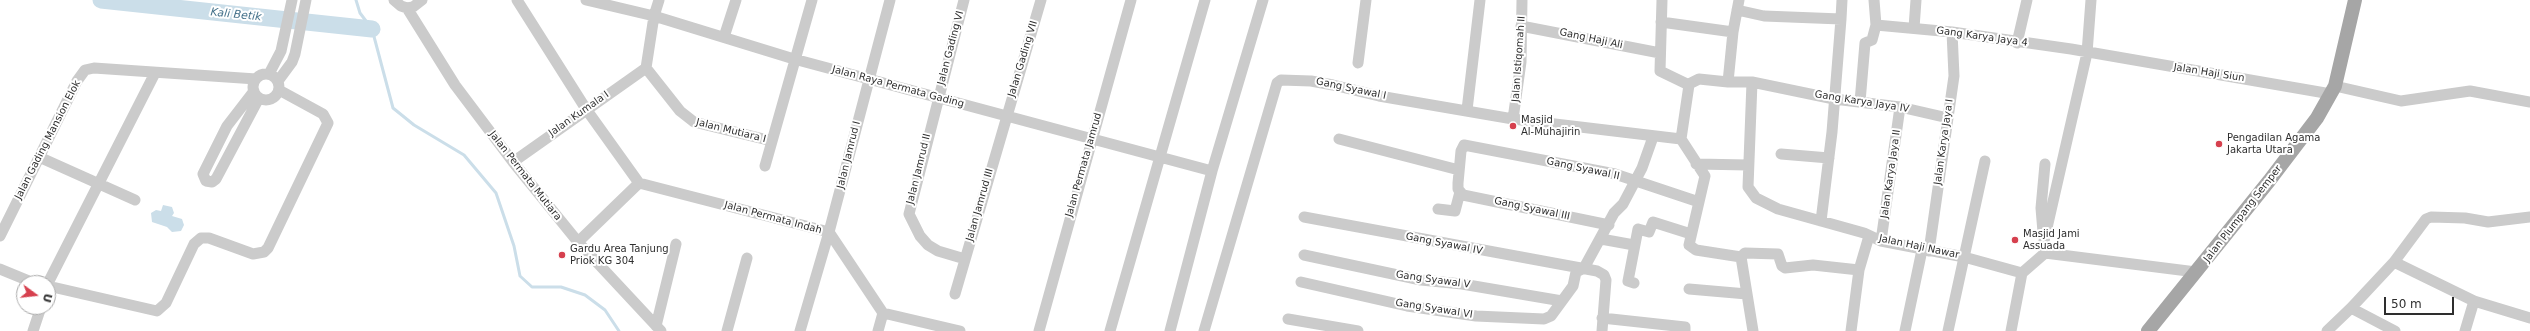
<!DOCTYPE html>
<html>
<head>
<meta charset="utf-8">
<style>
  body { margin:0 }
  #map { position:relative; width:2530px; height:331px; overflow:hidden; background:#fff; font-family:"DejaVu Sans",sans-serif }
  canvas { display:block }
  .north { position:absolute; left:16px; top:275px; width:40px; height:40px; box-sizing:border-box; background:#fff; border:1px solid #ababab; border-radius:50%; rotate:105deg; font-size:11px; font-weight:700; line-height:16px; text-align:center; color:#2e2e2e }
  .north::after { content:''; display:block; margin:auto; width:14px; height:18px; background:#d6404e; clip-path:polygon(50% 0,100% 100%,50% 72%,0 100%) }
  .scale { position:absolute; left:2384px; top:297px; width:70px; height:18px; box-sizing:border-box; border:2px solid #2e2e2e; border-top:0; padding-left:5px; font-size:12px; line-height:14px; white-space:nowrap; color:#2e2e2e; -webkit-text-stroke:3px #fff; paint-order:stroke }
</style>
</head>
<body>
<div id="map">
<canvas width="2530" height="331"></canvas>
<div class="north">U</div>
<div class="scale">50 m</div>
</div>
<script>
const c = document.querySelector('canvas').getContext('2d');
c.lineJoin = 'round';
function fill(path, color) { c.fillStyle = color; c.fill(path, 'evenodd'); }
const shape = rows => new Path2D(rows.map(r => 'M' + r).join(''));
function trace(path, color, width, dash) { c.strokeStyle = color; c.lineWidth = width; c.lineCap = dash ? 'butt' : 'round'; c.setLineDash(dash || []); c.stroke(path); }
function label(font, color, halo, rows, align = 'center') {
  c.font = font + ' "DejaVu Sans",sans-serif'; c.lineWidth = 4; c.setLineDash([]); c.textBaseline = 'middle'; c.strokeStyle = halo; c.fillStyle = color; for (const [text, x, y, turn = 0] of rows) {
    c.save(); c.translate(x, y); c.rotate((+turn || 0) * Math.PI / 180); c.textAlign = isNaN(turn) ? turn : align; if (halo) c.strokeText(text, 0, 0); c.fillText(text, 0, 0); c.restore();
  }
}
fill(shape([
  [163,205,172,207,174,213,172,216,182,219,184,225,181,231,172,232,167,227,152,222,151,213,156,210,161,211]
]), '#cbdee9');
trace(shape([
  [356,0,360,13,372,29,393,108,414,125,464,155,496,193,514,246,520,276,532,287,561,287,585,295,605,310,619,331]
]), '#cbdee9', 3);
trace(shape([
  [101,0,372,29]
]), '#cbdee9', 17);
trace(shape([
  [394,0,401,6,407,8,413,7,422,0],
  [517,0,586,109,639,183,829,232,883,313,960,331],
  [586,0,654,16,794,59,1212,171],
  [659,0,654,16,646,68,680,111,694,122,772,141],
  [964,0,909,214,920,236,928,245,938,251,965,259],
  [1662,0,1660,71,1689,85,1681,139,1705,176,1689,245,1696,250,1741,257,1753,331],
  [1739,0,1733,32,1728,82,1752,82,1834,99,1900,107,1948,118],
  [407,8,455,85,513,162,578,242,661,331],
  [1737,10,1764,16,1841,19,1832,132,1821,221],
  [1841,19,1842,0],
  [1661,22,1733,32],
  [1876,25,1952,32,2071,49,2331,94],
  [1521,26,1660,53],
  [1914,28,1916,0],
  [724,37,736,0],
  [2017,43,2027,0],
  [1358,63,1366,0],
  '253 87a13 13 0 1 1 26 0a13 13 0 1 1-26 0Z',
  [269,74,281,51,292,0],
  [278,81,292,62,295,54,306,0],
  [1752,82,1748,187,1756,198,1778,209,1864,233,1881,241,1964,257,2022,273],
  [1689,84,1699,79,1728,82],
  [2335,86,2401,101,2470,91,2530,102],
  [254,91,227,126,203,174,206,181,212,182,216,179,259,98],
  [1860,102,1865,43,1872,40,1876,25,1874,0],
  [1467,110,1480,0],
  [1513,119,1521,62,1522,0],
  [1339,139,1459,170],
  [1781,154,1829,158],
  [39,157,135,200],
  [513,162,646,68],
  [1696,164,1748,165],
  [765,166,812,0],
  [1438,209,1455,211,1460,192],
  [1304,217,1597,271,1604,275,1606,280,1602,331],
  [1609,225,1463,195,1458,189,1458,183,1461,151,1464,145,1615,174,1699,202],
  [2043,232,2041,208,2045,164],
  [0,236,77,81,85,70,94,68,256,79],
  [1601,239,1634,245],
  [1881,241,1900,107],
  [2044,241,2087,53,2091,0],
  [578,242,639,183],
  [1929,251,1954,76,1952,32],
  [2045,253,2196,272],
  [1304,255,1421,280,1462,284,1562,301],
  [1741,257,1745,253,1778,254,1782,266,1785,268,1813,265,1859,270,1869,236],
  [2394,262,2474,301,2530,318],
  [0,269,34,283],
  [2022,273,2045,253],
  [1301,282,1407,306,1476,316,1544,319,1551,316,1573,286,1576,272,1584,268,1614,213,1623,204,1642,168,1653,137],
  [48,283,155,73],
  [1634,283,1628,281,1638,229,1649,232,1653,222,1691,234],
  [48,286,157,311,166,303,194,244,201,238,209,238,253,254,264,252,268,248,328,123,323,114,279,90],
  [1689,289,1747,294],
  [955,294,1041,0],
  [2351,308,2394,262,2426,219,2431,217,2465,218,2488,222,2530,217],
  [1602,318,1685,327,1685,331],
  [1288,319,1358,331],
  [656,326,676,244],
  [33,331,41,307],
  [727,331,747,258],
  [800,331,829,232,890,0],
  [878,331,883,313],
  [1039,331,1131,0],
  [1110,331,1205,0],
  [1170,331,1212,171,1263,0],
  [1204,331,1277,83,1281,80,1311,81,1333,85,1379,96,1513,119,1681,139],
  [1851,331,1859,270],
  [1905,331,1922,250],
  [1948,331,1985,161],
  [2011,331,2022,273],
  [2327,331,2351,308,2395,331],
  [2465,331,2474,301]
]), '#cbcbcb', 11);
trace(shape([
  [2148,331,2269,181,2317,118,2335,86,2355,0]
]), '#a6a6a6', 14);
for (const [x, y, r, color] of [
  [1513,126,4,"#d6404e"],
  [2219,144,4,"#d6404e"],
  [2015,240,4,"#d6404e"],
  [562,255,4,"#d6404e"]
]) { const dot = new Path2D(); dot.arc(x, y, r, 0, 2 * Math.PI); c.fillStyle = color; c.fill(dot); trace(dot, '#fff', 1.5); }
label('10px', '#2e2e2e', '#fff', [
  ["Gang Karya Jaya 4",1982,37,8],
  ["Gang Haji Ali",1591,39,12],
  ["Jalan Gading VI",951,48,-75],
  ["Jalan Gading VII",1023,59,-73],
  ["Jalan Istiqomah II",1519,59,-86],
  ["Jalan Haji Siun",2209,73,9],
  ["Jalan Raya Permata Gading",898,87,15],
  ["Gang Syawal I",1351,89,12],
  ["Gang Karya Jaya IV",1862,102,9],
  ["Jalan Kumala I",579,114,-35],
  ["Jalan Mutiara I",731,131,14],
  ["Jalan Gading Mansion Elok",48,140,-63],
  ["Jalan Karya Jaya I",1944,142,-82],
  ["Jalan Jamrud I",849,155,-76],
  ["Jalan Permata Jamrud",1084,165,-74],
  ["Jalan Jamrud II",919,169,-76],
  ["Gang Syawal II",1583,169,12],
  ["Jalan Karya Jaya II",1891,174,-82],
  ["Jalan Permata Mutiara",525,176,52],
  ["Jalan Jamrud III",980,205,-74],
  ["Gang Syawal III",1532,209,12],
  ["Jalan Plumpang Semper",2243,214,-52],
  ["Jalan Permata Indah",773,218,15],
  ["Gang Syawal IV",1444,244,11],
  ["Jalan Haji Nawar",1919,247,12],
  ["Gang Syawal V",1433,280,8],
  ["Gang Syawal VI",1434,309,9]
]);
label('10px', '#2e2e2e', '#fff', [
  ["Masjid",1521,120],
  ["Al-Muhajirin",1521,132],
  ["Pengadilan Agama",2227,138],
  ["Jakarta Utara",2227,150],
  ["Masjid Jami",2023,234],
  ["Assuada",2023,246],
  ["Gardu Area Tanjung",570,249],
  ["Priok KG 304",570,261]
], 'left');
label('italic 11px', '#437089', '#fff', [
  ["Kali Betik",236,15,6]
]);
</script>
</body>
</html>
